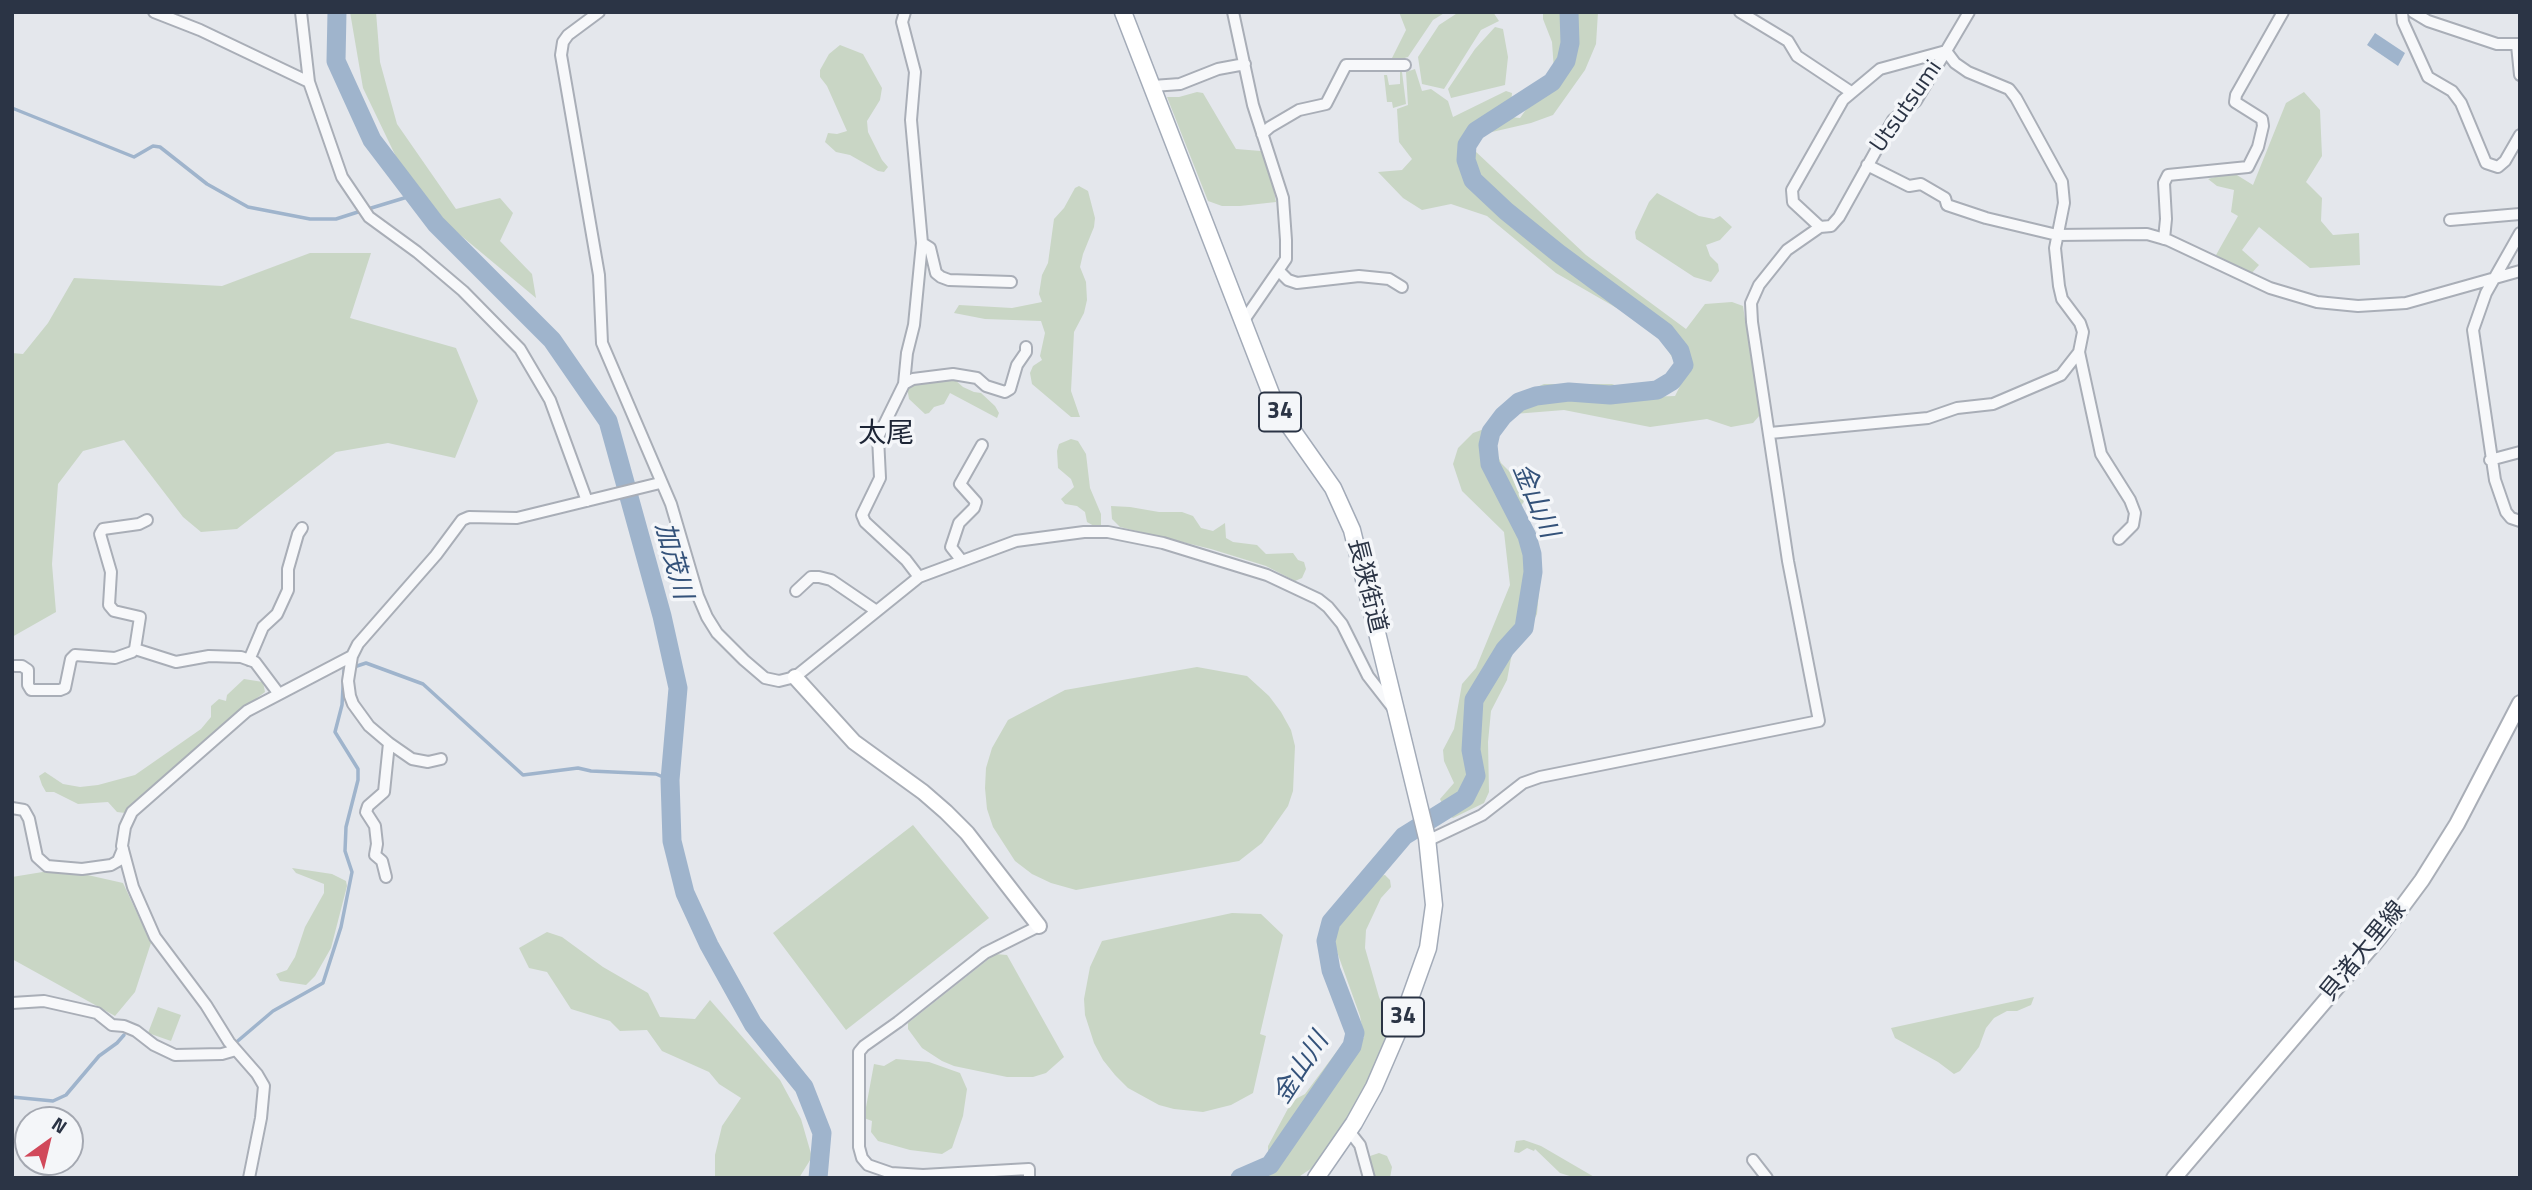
<!DOCTYPE html>
<html>
<head>
<meta charset="utf-8">
<style>
  body { margin:0 }
  #map { position:relative; width:2532px; height:1190px; overflow:hidden; background:#e4e7ec; font-family:"Titillium Web",sans-serif }
  canvas { display:block }
  .frame { position:absolute; inset:0; border:14px solid #2b3445; pointer-events:none }
  .north { position:absolute; left:14px; top:1106px; width:70px; height:70px; box-sizing:border-box; background:#f4f6f9; border:2px solid #a4a8b1; border-radius:50%; rotate:34deg; font-size:19px; font-weight:700; line-height:28px; text-align:center; color:#2b3445 }
  .north::after { content:''; display:block; margin:auto; width:24px; height:32px; background:#d1495b; clip-path:polygon(50% 0,100% 100%,50% 72%,0 100%) }
</style>
</head>
<body>
<div id="map">
<canvas width="2532" height="1190"></canvas>
<div class="frame"></div>
<div class="north">N</div>
</div>
<script>
const c = document.querySelector('canvas').getContext('2d');
c.lineJoin = 'round';
function fill(path, color) { c.fillStyle = color; c.fill(path, 'evenodd'); }
const shape = rows => new Path2D(rows.map(r => 'M' + r).join(''));
function trace(path, color, width, dash) { c.strokeStyle = color; c.lineWidth = width; c.lineCap = dash ? 'butt' : 'round'; c.setLineDash(dash || []); c.stroke(path); }
function label(font, color, halo, rows, align = 'center') {
  c.font = font + ' "Titillium Web","Noto Sans JP",sans-serif'; c.lineWidth = 7; c.setLineDash([]); c.textBaseline = 'middle'; c.strokeStyle = halo; c.fillStyle = color; for (const [text, x, y, turn = 0] of rows) {
    c.save(); c.translate(x, y); c.rotate((+turn || 0) * Math.PI / 180); c.textAlign = isNaN(turn) ? turn : align; if (halo) c.strokeText(text, 0, 0); c.fillText(text, 0, 0); c.restore();
  }
}
fill(shape([
  [350,12,376,12,380,62,397,124,456,209,500,198,513,213,500,241,532,274,536,298,447,224,399,163,363,88],
  [1399,12,1446,12,1433,20,1408,57,1390,62,1406,30],
  [1459,12,1493,12,1499,21,1481,30,1444,89,1422,84,1418,57,1439,25],
  [1543,12,1598,12,1596,44,1585,70,1553,115,1531,123,1479,135,1474,150,1586,255,1686,329,1705,304,1732,302,1743,306,1760,415,1753,423,1731,427,1707,419,1650,427,1564,410,1514,414,1521,394,1544,384,1612,384,1646,397,1675,396,1683,380,1660,333,1556,273,1487,216,1451,204,1422,210,1403,198,1378,172,1402,170,1412,159,1399,142,1397,109,1408,105,1406,72,1415,69,1422,91,1431,89,1448,101,1453,117,1506,91,1512,93,1510,117,1520,118,1554,70,1552,42,1543,19],
  [1495,27,1503,29,1508,57,1505,85,1451,98,1448,89,1475,49],
  [840,45,863,54,882,88,880,100,867,121,868,132,882,160,888,167,884,172,878,171,850,155,836,152,825,142,828,133,837,134,847,131,827,86,820,77,820,70,829,54],
  [1400,72,1402,72,1406,104,1393,108,1392,102,1387,102,1384,75,1387,75,1389,85,1400,84],
  [1197,92,1203,93,1236,149,1261,151,1271,175,1276,202,1240,206,1222,206,1208,201,1167,97,1179,97],
  [2304,92,2320,110,2322,156,2306,182,2322,198,2321,221,2333,235,2359,233,2360,265,2310,268,2259,227,2242,250,2259,265,2250,275,2216,255,2238,216,2231,212,2234,190,2217,186,2208,179,2232,172,2253,185,2286,103],
  [1079,186,1088,191,1095,218,1094,227,1083,254,1080,267,1086,282,1087,300,1084,313,1074,332,1071,391,1080,417,1071,417,1032,384,1030,373,1033,366,1042,360,1040,356,1045,333,1041,321,985,319,954,313,959,305,1012,308,1042,302,1039,294,1042,275,1048,263,1054,219,1064,208,1075,188],
  [1657,193,1699,216,1714,219,1720,216,1732,227,1720,240,1706,245,1710,256,1718,264,1719,271,1711,282,1694,277,1636,239,1635,232,1649,202],
  [310,253,371,253,350,318,456,348,478,401,455,458,388,443,336,452,237,529,201,532,183,517,124,440,83,451,58,484,52,564,56,612,12,637,12,353,23,354,48,323,74,278,222,286],
  [954,379,963,387,974,392,981,393,995,406,999,413,997,418,950,393,944,404,934,407,929,413,925,414,909,399,907,387,915,382,933,383,938,380],
  [1487,428,1494,439,1495,449,1501,463,1520,482,1528,496,1520,507,1537,555,1540,580,1537,614,1525,637,1510,636,1502,639,1513,648,1507,680,1491,711,1488,742,1489,792,1484,803,1453,818,1447,815,1440,799,1454,783,1444,761,1443,750,1454,729,1462,684,1476,668,1510,585,1504,532,1462,491,1453,464,1458,448,1473,433],
  [1071,439,1078,441,1086,454,1090,488,1101,514,1101,525,1094,526,1087,522,1085,512,1077,506,1065,504,1061,499,1074,487,1071,479,1058,468,1057,451,1059,444],
  [1111,506,1130,507,1159,512,1182,512,1193,516,1201,528,1213,531,1225,523,1226,538,1233,542,1257,545,1266,554,1293,553,1298,560,1304,562,1306,569,1302,578,1295,581,1266,566,1211,549,1120,527,1112,519],
  [1197,667,1247,676,1269,696,1281,712,1291,730,1295,746,1293,791,1288,806,1262,843,1239,861,1076,890,1051,883,1032,874,1015,861,993,827,987,809,985,788,986,768,992,748,1008,720,1065,690],
  [244,679,263,682,265,692,233,716,125,813,117,812,108,802,78,804,54,792,46,792,42,785,39,776,45,772,63,784,80,787,98,785,135,775,201,729,211,717,211,706,219,699,226,701,227,695],
  [913,825,989,918,846,1030,773,933],
  [292,868,332,874,346,881,347,886,331,948,315,976,306,985,280,981,276,974,287,970,295,957,305,927,324,893,324,884,296,873],
  [61,869,123,883,151,943,135,992,115,1016,12,959,12,877],
  [1385,875,1390,880,1391,887,1381,898,1366,930,1365,948,1379,997,1387,1015,1389,1032,1380,1060,1349,1117,1315,1166,1297,1178,1252,1178,1258,1175,1268,1156,1268,1146,1292,1101,1305,1094,1346,1039,1364,1038,1360,1016,1336,949,1334,934,1341,917,1373,886,1378,876],
  [1232,913,1261,914,1283,935,1260,1034,1266,1036,1253,1093,1231,1105,1203,1112,1174,1109,1159,1105,1128,1088,1115,1075,1103,1060,1094,1043,1085,1015,1084,999,1090,967,1102,941],
  [547,932,562,937,603,967,648,993,660,1017,695,1019,710,1000,780,1080,801,1119,812,1157,799,1178,715,1178,715,1155,722,1126,741,1098,719,1084,709,1072,662,1051,647,1030,620,1031,610,1021,571,1009,547,972,529,968,519,948],
  [995,954,1007,955,1064,1057,1046,1073,1033,1077,1007,1077,954,1066,942,1061,922,1048,908,1029,908,1023],
  [2034,997,2031,1005,2017,1011,2007,1011,1994,1018,1986,1028,1979,1047,1960,1071,1954,1074,1938,1062,1895,1038,1891,1028],
  [158,1007,181,1015,171,1041,148,1033],
  [896,1059,929,1062,960,1073,967,1089,963,1116,952,1148,942,1154,910,1150,878,1141,871,1132,872,1121,864,1118,874,1064,884,1066],
  [1524,1140,1541,1146,1596,1178,1576,1178,1560,1173,1535,1149,1534,1151,1527,1148,1519,1153,1514,1152,1516,1141],
  [1379,1153,1387,1156,1392,1167,1390,1178,1374,1178,1370,1156]
]), '#c9d6c5');
fill(shape([
  [2375,33,2405,53,2398,66,2367,45]
]), '#9fb4cc');
trace(shape([
  [12,108,134,157,153,146,160,147,207,184,248,207,310,219,336,219,361,211],
  [368,209,414,195],
  [354,667,366,663,423,684,523,775,578,768,591,771,656,774,670,780],
  [233,1045,273,1011,323,983,341,927,352,872,345,851,346,827,358,780,358,769,335,732,342,705,344,670,347,669],
  [12,1097,53,1101,66,1095,99,1056,117,1043,124,1035]
]), '#9fb4cc', 3.5);
trace(shape([
  [337,12,336,61,372,140,436,224,552,340,608,421,662,616,678,688,670,780,672,841,685,893,709,945,753,1024,804,1087,822,1133,818,1178],
  [1240,1178,1270,1165,1352,1046,1355,1033,1331,970,1326,941,1331,922,1404,836,1465,798,1476,776,1471,750,1474,700,1505,649,1524,628,1533,572,1532,554,1527,536,1490,464,1488,445,1491,432,1503,416,1519,402,1536,396,1569,392,1610,395,1657,390,1672,381,1684,365,1680,351,1665,332,1558,253,1506,211,1473,180,1466,160,1467,145,1476,131,1552,82,1566,61,1570,43,1569,12]
]), '#9fb4cc', 19);
const street = shape([
  [154,12,200,30,309,82],
  [301,12,309,82,342,177,369,217,417,252,463,291,520,349,550,400,587,501],
  [599,12,568,35,563,42,561,55,599,275,602,343,671,504,698,596,707,617,717,633,744,660,765,678,779,681,795,677,919,577,1016,541,1084,532,1108,532,1163,543,1267,575,1318,599,1328,607,1342,624,1368,676,1396,712],
  [905,12,902,22,915,72,911,120,922,243,914,325,907,353,904,384,878,437,880,478,862,515,865,522,906,560,919,577],
  [1233,12,1253,105,1283,198,1286,240,1286,259,1242,323],
  [1740,12,1788,41,1797,56,1851,92],
  [2402,12,2403,22,2428,77,2452,91,2461,103,2486,163,2498,167,2505,161,2520,135],
  [2413,12,2428,21,2497,44,2520,44],
  [2517,45,2520,75],
  [1153,86,1180,84,1218,69,1245,64],
  [1262,134,1270,127,1299,110,1326,104,1346,65,1405,65],
  [1867,165,1909,186,1921,184,1945,198,1947,205,1986,218,2057,235,2147,234,2168,240,2270,288,2317,302,2358,306,2406,303,2520,271],
  [2450,220,2520,214],
  [1820,227,1831,226,1839,217,1893,120,1916,101,1946,51,1955,63,1968,72,2009,89,2016,98,2062,182,2064,203,2055,248,2059,286,2062,299,2080,323,2083,332,2079,352,2101,454,2130,500,2135,513,2133,525,2119,539],
  [2520,233,2486,293,2473,330,2495,480,2506,512,2511,518,2520,521],
  [2164,239,2166,219,2164,183,2168,175,2248,167,2258,147,2263,126,2262,119,2235,102,2236,95,2283,12],
  [922,243,930,248,936,273,941,277,949,280,1011,282],
  [1279,271,1288,280,1297,283,1359,276,1389,279,1402,287],
  [904,384,913,379,953,374,977,378,986,386,1005,392,1010,389,1017,365,1026,352,1026,347],
  [1770,433,1928,418,1957,408,1993,404,2061,375,2079,352],
  [2490,460,2520,452],
  [962,561,951,547,959,523,974,508,976,502,960,484,982,445],
  [796,591,811,577,819,577,831,580,875,610],
  [135,649,140,617,114,611,109,605,111,572,100,534,103,529,139,524,147,520],
  [352,656,348,681,350,696,353,704,369,726,389,743,412,759,428,762,441,759],
  [249,660,263,627,277,614,288,590,288,569,298,534,302,528],
  [15,666,22,666,28,670,28,685,31,690,60,690,65,688,71,659,75,655,115,658,132,652,135,649,176,662,209,656,241,657,255,662,279,694],
  [12,808,24,810,29,819,37,857,47,866,82,869,111,865,118,861,123,849],
  [1427,841,1482,815,1523,783,1540,777,1819,721,1788,561,1752,322,1751,303,1759,285,1787,250,1820,227,1793,202,1792,190,1843,100,1880,69,1946,51,1969,12],
  [386,877,382,861,375,855,377,844,375,826,366,812,368,806,384,792,389,743],
  [12,1003,44,1001,97,1013,112,1025,124,1026,136,1031,154,1045,175,1055,222,1054,236,1050],
  [1349,1131,1360,1145,1369,1178],
  [1753,1160,1767,1178],
  [249,1178,261,1118,264,1086,257,1074,229,1042,206,1005,155,937,133,887,122,846,125,827,132,812,247,711,352,656,358,644,436,555,462,520,469,517,517,518,660,483],
  [1029,1178,1029,1169,923,1175,891,1173,868,1165,862,1158,859,1147,859,1052,864,1046,898,1022,985,953,1039,926]
]);
const secondary = shape([
  [795,677,854,742,923,792,946,812,967,833,1039,926],
  [2174,1178,2379,938,2422,880,2457,824,2520,703]
]);
const primary = shape([
  [1123,12,1273,399,1283,417,1333,488,1352,530,1427,838,1434,905,1428,948,1399,1029,1374,1087,1354,1123,1316,1178]
]);
trace(street, '#a9aeb7', 14);
trace(secondary, '#a9aeb7', 18);
trace(primary, '#a3abb8', 19);
trace(street, '#f7f8fa', 10);
trace(secondary, '#fff', 14);
trace(primary, '#fff', 16);
for (const [x, y, w] of [
  [1280,412,42],
  [1403,1017,42]
]) { const box = new Path2D(); box.roundRect(x - w / 2, y - 19.5, w, 39, 5); c.fillStyle = '#f4f6f9'; c.fill(box); trace(box, '#2b3445', 2); }
label('bold 23px', '#2b3445', null, [
  ["34",1280,412],
  ["34",1403,1017]
]);
label('24px', '#2b3445', '#f4f6f9', [
  ["Utsutsumi",1907,107,-55],
  ["長狭街道",1366,586,76],
  ["貝渚大里線",2364,952,-51]
]);
label('italic 26px', '#34527a', '#f4f6f9', [
  ["金山川",1534,501,67],
  ["加茂川",672,561,75],
  ["金山川",1302,1069,-57]
]);
label('28px', '#1d2536', '#f4f6f9', [
  ["太尾",886,435]
]);
</script>
</body>
</html>
